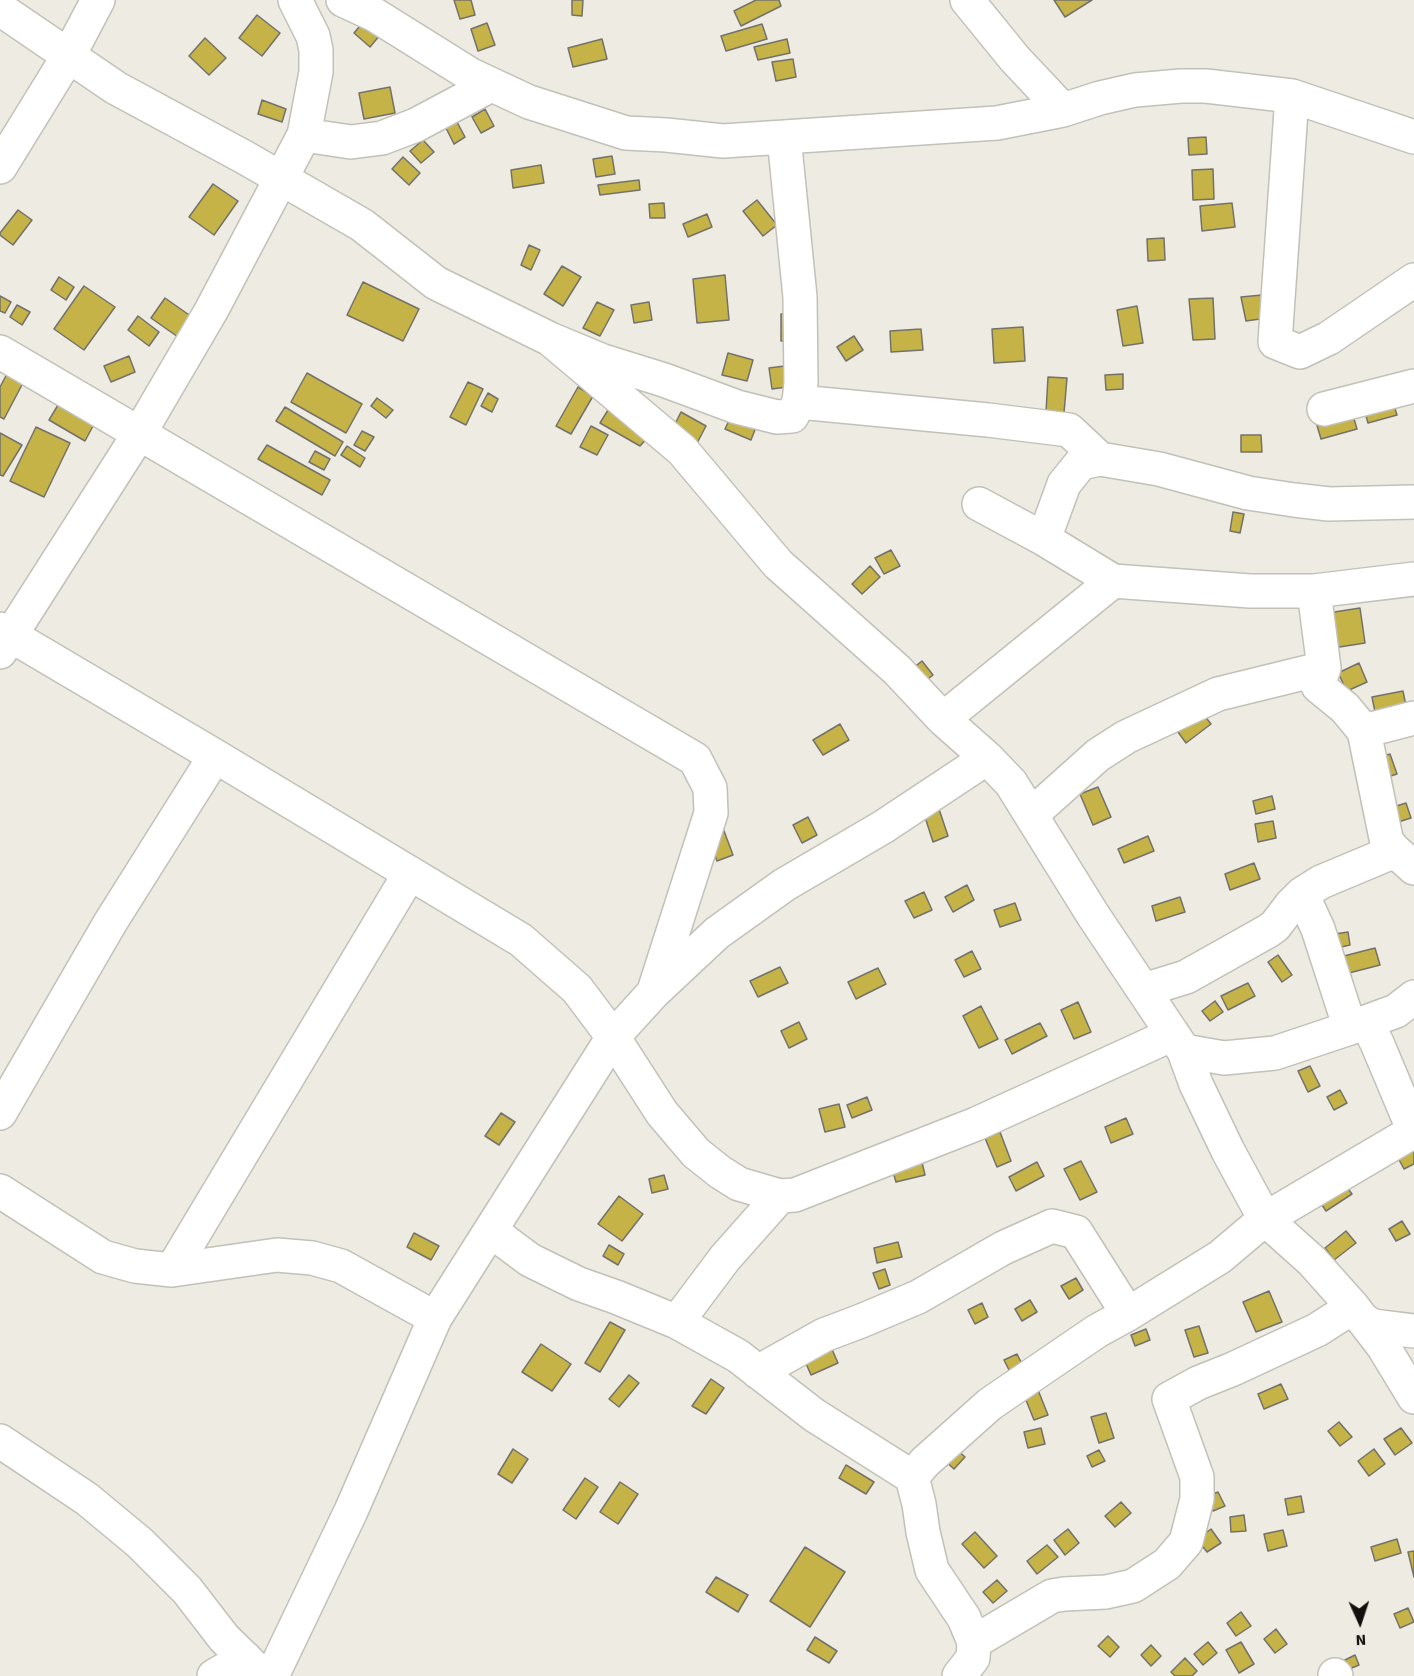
<!DOCTYPE html>
<html>
<head>
<meta charset="utf-8">
<style>
  body { margin:0 }
  #map { position:relative; width:1414px; height:1676px; overflow:hidden; background:#edebe2; font-family:"Source Sans 3",sans-serif }
  canvas { display:block }
  .north { position:absolute; left:1330px; top:1592px; width:60px; height:60px; -webkit-text-stroke:4px #edebe2; paint-order:stroke; rotate:177deg; font-size:16px; font-weight:700; line-height:24px; text-align:center; color:#11100d }
  .north::after { content:''; display:block; margin:auto; width:21px; height:27px; background:#11100d; clip-path:polygon(50% 0,100% 100%,50% 72%,0 100%) }
</style>
</head>
<body>
<div id="map">
<canvas width="1414" height="1676"></canvas>
<div class="north">N</div>
</div>
<script>
const c = document.querySelector('canvas').getContext('2d');
c.lineJoin = 'round';
function fill(path, color) { c.fillStyle = color; c.fill(path, 'evenodd'); }
const shape = rows => new Path2D(rows.map(r => 'M' + r).join(''));
function trace(path, color, width, dash) { c.strokeStyle = color; c.lineWidth = width; c.lineCap = dash ? 'butt' : 'round'; c.setLineDash(dash || []); c.stroke(path); }
const building = shape([
  [454,0,471,0,475,15,460,19,454,0],
  [572,0,583,0,582,16,572,15,572,0],
  [756,0,779,0,781,6,741,26,734,11,756,0],
  [1054,0,1092,0,1065,17,1054,0],
  [257,15,280,33,262,56,239,38,257,15],
  [364,21,380,35,370,47,354,33,364,21],
  [487,23,495,45,478,51,471,29,487,23],
  [762,24,767,39,726,51,721,36,762,24],
  [205,38,226,58,209,75,189,56,205,38],
  [602,39,607,59,573,67,568,48,602,39],
  [787,39,790,53,758,60,754,47,787,39],
  [793,59,796,77,776,81,772,62,793,59],
  [390,87,395,113,364,119,359,93,390,87],
  [262,100,286,109,282,122,258,114,262,100],
  [485,109,494,126,481,133,472,117,485,109],
  [457,122,465,137,454,144,446,128,457,122],
  [1206,137,1207,154,1189,155,1188,138,1206,137],
  [423,140,434,152,421,163,410,151,423,140],
  [612,156,615,174,596,177,593,159,612,156],
  [403,157,420,173,409,185,392,169,403,157],
  [541,165,544,183,513,188,511,170,541,165],
  [1213,169,1214,199,1193,200,1192,170,1213,169],
  [639,180,640,190,600,195,598,185,639,180],
  [213,184,238,201,214,235,189,217,213,184],
  [757,200,777,225,763,236,743,211,757,200],
  [664,203,665,218,650,218,649,204,664,203],
  [1232,203,1235,227,1202,231,1200,206,1232,203],
  [18,210,32,220,13,245,0,235,0,233,18,210],
  [707,214,712,227,688,237,683,224,707,214],
  [1164,238,1165,260,1148,261,1147,239,1164,238],
  [529,245,540,250,531,270,521,265,529,245],
  [562,266,581,277,563,306,544,294,562,266],
  [725,275,729,320,697,323,693,279,725,275],
  [59,277,74,287,66,300,51,290,59,277],
  [363,282,419,309,403,341,347,315,363,282],
  [84,286,115,307,84,350,54,329,84,286],
  [1262,295,1267,318,1246,321,1241,297,1262,295],
  [0,296,11,302,5,313,0,311,0,296],
  [165,298,192,317,178,337,151,318,165,298],
  [1213,298,1215,339,1193,340,1189,299,1213,298],
  [597,302,614,310,600,336,583,328,597,302],
  [649,302,652,320,634,323,631,305,649,302],
  [17,305,30,312,22,325,10,317,17,305],
  [1137,306,1143,343,1123,346,1117,310,1137,306],
  [781,314,795,314,794,341,781,341,781,314],
  [138,316,159,332,149,346,128,330,138,316],
  [1023,327,1025,361,994,363,992,329,1023,327],
  [921,329,923,350,891,352,890,331,921,329],
  [854,336,863,350,846,361,837,347,854,336],
  [728,353,753,360,747,381,722,375,728,353],
  [129,356,135,372,111,382,104,366,129,356],
  [792,365,795,386,772,389,769,368,792,365],
  [8,372,24,381,4,419,0,417,0,387,8,372],
  [307,373,362,404,346,433,291,402,307,373],
  [1123,374,1123,389,1106,390,1105,375,1123,374],
  [1048,377,1067,378,1064,413,1046,412,1048,377],
  [468,382,483,389,466,425,450,417,468,382],
  [578,387,593,396,571,434,556,426,578,387],
  [488,393,498,399,492,412,481,406,488,393],
  [1391,396,1397,415,1368,423,1363,405,1391,396],
  [377,398,393,410,386,418,371,406,377,398],
  [58,405,93,426,85,441,49,420,58,405],
  [285,407,343,442,335,456,276,421,285,407],
  [608,410,650,435,640,446,600,423,608,410],
  [681,412,706,426,695,447,670,434,681,412],
  [733,412,758,422,751,440,725,429,733,412],
  [1352,412,1357,429,1321,439,1316,422,1352,412],
  [591,426,608,435,597,455,580,447,591,426],
  [36,427,70,443,44,497,10,481,36,427],
  [362,431,374,437,365,451,354,445,362,431],
  [0,433,22,445,3,476,0,475,0,433],
  [1241,435,1261,435,1262,452,1241,452,1241,435],
  [267,445,330,480,322,495,258,459,267,445],
  [347,446,365,458,360,467,341,455,347,446],
  [315,451,330,459,324,470,309,462,315,451],
  [1233,512,1244,514,1240,533,1230,531,1233,512],
  [891,550,900,566,884,574,875,558,891,550],
  [870,566,880,577,862,594,852,584,870,566],
  [1360,608,1365,643,1333,648,1328,613,1360,608],
  [922,661,933,675,919,686,908,672,922,661],
  [1359,663,1367,682,1347,691,1338,673,1359,663],
  [1403,691,1406,706,1375,712,1372,697,1403,691],
  [1200,710,1211,724,1186,743,1175,728,1200,710],
  [840,724,849,740,823,755,813,740,840,724],
  [1390,754,1397,774,1384,778,1377,758,1390,754],
  [1098,787,1111,817,1093,825,1080,794,1098,787],
  [1272,796,1275,809,1256,814,1253,801,1272,796],
  [1406,803,1411,818,1395,823,1390,808,1406,803],
  [939,809,948,836,933,842,924,814,939,809],
  [808,817,817,835,802,843,793,825,808,817],
  [1273,821,1276,838,1258,842,1255,824,1273,821],
  [721,823,733,855,717,861,705,829,721,823],
  [1148,836,1154,851,1124,863,1118,849,1148,836],
  [1254,863,1260,879,1230,890,1225,874,1254,863],
  [967,885,974,900,953,912,945,897,967,885],
  [924,892,932,910,914,918,905,901,924,892],
  [1180,897,1185,912,1156,921,1152,906,1180,897],
  [1015,903,1021,920,1000,927,994,910,1015,903],
  [1348,932,1350,945,1337,948,1335,934,1348,932],
  [1375,948,1380,965,1349,973,1344,956,1375,948],
  [972,951,981,969,964,977,955,960,972,951],
  [1278,955,1292,975,1282,982,1268,962,1278,955],
  [780,967,788,983,758,997,750,981,780,967],
  [878,968,886,984,856,999,848,982,878,968],
  [1248,983,1255,996,1228,1010,1221,996,1248,983],
  [1215,1001,1223,1012,1210,1021,1202,1011,1215,1001],
  [1078,1002,1091,1032,1074,1039,1061,1010,1078,1002],
  [981,1006,998,1039,979,1048,963,1016,981,1006],
  [799,1022,807,1039,789,1048,781,1031,799,1022],
  [1040,1023,1047,1036,1012,1054,1005,1040,1040,1023],
  [1310,1066,1320,1086,1308,1092,1298,1071,1310,1066],
  [1340,1090,1347,1103,1334,1110,1327,1097,1340,1090],
  [867,1097,872,1110,852,1118,847,1105,867,1097],
  [839,1104,845,1127,825,1132,819,1109,839,1104],
  [501,1113,515,1122,499,1145,485,1136,501,1113],
  [1126,1118,1133,1134,1111,1143,1105,1127,1126,1118],
  [1000,1132,1011,1161,997,1167,985,1138,1000,1132],
  [1411,1148,1414,1153,1414,1164,1404,1169,1397,1156,1411,1148],
  [921,1158,925,1175,896,1182,891,1165,921,1158],
  [1081,1161,1097,1192,1080,1200,1064,1169,1081,1161],
  [1037,1162,1044,1176,1016,1191,1009,1177,1037,1162],
  [664,1175,668,1189,652,1193,649,1179,664,1175],
  [1343,1182,1352,1194,1326,1211,1318,1199,1343,1182],
  [619,1196,643,1214,622,1241,598,1224,619,1196],
  [1402,1221,1410,1234,1396,1241,1389,1229,1402,1221],
  [1346,1231,1356,1243,1334,1260,1325,1248,1346,1231],
  [414,1233,439,1246,431,1260,407,1247,414,1233],
  [898,1242,902,1257,877,1263,874,1248,898,1242],
  [609,1245,624,1254,618,1265,603,1256,609,1245],
  [885,1269,890,1285,879,1289,873,1273,885,1269],
  [1076,1278,1083,1290,1069,1299,1061,1286,1076,1278],
  [1269,1291,1282,1322,1256,1332,1243,1302,1269,1291],
  [1030,1300,1037,1312,1022,1321,1015,1309,1030,1300],
  [982,1303,988,1317,975,1324,968,1310,982,1303],
  [610,1322,625,1330,600,1372,585,1363,610,1322],
  [1199,1326,1208,1353,1194,1357,1185,1330,1199,1326],
  [1146,1329,1150,1340,1135,1346,1131,1335,1146,1329],
  [541,1344,571,1364,552,1391,522,1372,541,1344],
  [831,1347,838,1363,811,1375,804,1359,831,1347],
  [1017,1354,1025,1370,1012,1376,1004,1360,1017,1354],
  [629,1375,639,1383,619,1407,609,1399,629,1375],
  [711,1379,724,1388,706,1414,692,1406,711,1379],
  [1281,1384,1288,1399,1264,1409,1258,1394,1281,1384],
  [1038,1390,1048,1415,1034,1420,1024,1395,1038,1390],
  [1106,1413,1114,1438,1099,1443,1091,1417,1106,1413],
  [1339,1422,1352,1437,1340,1446,1328,1431,1339,1422],
  [1041,1428,1045,1444,1028,1448,1024,1432,1041,1428],
  [1401,1428,1412,1443,1395,1455,1384,1439,1401,1428],
  [954,1447,965,1457,954,1469,943,1459,954,1447],
  [513,1449,528,1459,512,1483,498,1474,513,1449],
  [1374,1449,1385,1464,1369,1476,1358,1461,1374,1449],
  [1099,1450,1105,1461,1092,1467,1087,1456,1099,1450],
  [846,1465,874,1482,866,1494,839,1478,846,1465],
  [585,1478,598,1487,576,1519,563,1510,585,1478],
  [620,1482,638,1494,618,1524,600,1512,620,1482],
  [1218,1492,1225,1506,1213,1511,1206,1497,1218,1492],
  [1301,1496,1304,1512,1288,1515,1285,1499,1301,1496],
  [1121,1502,1131,1513,1115,1527,1105,1516,1121,1502],
  [1244,1515,1246,1531,1231,1532,1230,1517,1244,1515],
  [1068,1529,1079,1543,1065,1555,1054,1540,1068,1529],
  [1211,1529,1221,1543,1207,1552,1197,1539,1211,1529],
  [1283,1530,1287,1546,1268,1551,1264,1534,1283,1530],
  [975,1532,997,1556,984,1568,962,1544,975,1532],
  [1397,1539,1401,1553,1375,1561,1371,1547,1397,1539],
  [1047,1545,1058,1557,1037,1574,1027,1561,1047,1545],
  [805,1547,845,1572,810,1627,770,1601,805,1547],
  [1414,1551,1414,1577,1408,1552,1414,1551],
  [716,1577,748,1595,738,1612,706,1592,716,1577],
  [997,1580,1007,1591,993,1603,983,1592,997,1580],
  [1408,1608,1414,1622,1400,1628,1394,1614,1408,1608],
  [1241,1612,1251,1626,1236,1636,1227,1623,1241,1612],
  [1276,1629,1287,1644,1275,1653,1264,1639,1276,1629],
  [1108,1636,1119,1647,1110,1657,1098,1646,1108,1636],
  [815,1637,837,1651,829,1663,807,1650,815,1637],
  [1208,1642,1217,1653,1203,1665,1194,1654,1208,1642],
  [1241,1642,1254,1664,1239,1673,1226,1650,1241,1642],
  [1151,1645,1161,1656,1151,1666,1141,1655,1151,1645],
  [1355,1655,1359,1665,1347,1670,1343,1661,1355,1655],
  [1185,1658,1197,1671,1192,1676,1175,1676,1171,1672,1185,1658]
]);
fill(building, '#c6b348');
trace(building, '#73726a', 1.5);
const minor = shape([
  [343,0,375,15,471,75,529,102,626,133,666,135,723,141,997,123,1063,110,1100,98,1135,90,1181,86,1206,86,1292,96,1414,137],
  [967,0,1015,59,1063,110],
  [0,9,116,88,244,157,362,225,436,283,550,339,603,361,664,380,737,407,777,417,792,416,799,402,801,383,800,297,784,137],
  [1292,96,1275,342,1300,352,1329,338,1414,280],
  [304,135,351,142,382,138,416,125,491,85],
  [0,167,69,55,98,0],
  [550,339,682,450,778,564,897,670,943,719,987,758,1011,783,1093,915,1184,1051,1196,1084,1228,1151,1265,1219,1312,1261,1353,1307,1383,1346,1414,1397],
  [0,352,695,759,710,788,711,813,654,991],
  [799,402,988,420,1069,430,1100,459],
  [1324,409,1414,386],
  [979,504,1044,539,1113,581,1250,591,1314,591,1414,579],
  [1044,539,1064,484,1081,463,1100,459,1159,469,1248,493,1294,500,1329,504,1414,502],
  [1314,591,1324,668,1318,686,1345,708,1364,731,1386,838,1388,843,1395,851,1414,868],
  [0,629,215,756,521,940,577,989,613,1037,662,1113,696,1153,720,1172,739,1184,780,1196,795,1195,976,1124,1173,1034],
  [0,652,139,434,211,311,304,135,316,72,316,50,313,36,295,0],
  [943,719,1113,581],
  [1364,731,1414,718],
  [1031,815,1098,755,1126,737,1218,694,1324,668],
  [1302,894,1318,929,1350,1028],
  [1144,990,1186,977,1268,931,1275,926,1291,905,1302,894,1321,882,1395,851],
  [1366,1022,1377,1043,1414,1131],
  [1184,1051,1224,1058,1275,1053,1350,1028,1396,1011,1414,997],
  [0,1113,110,923,215,756],
  [0,1191,103,1257,135,1266,172,1270,277,1255,312,1258,341,1266,435,1318],
  [491,1231,530,1260,579,1284,616,1297,677,1322,738,1356,814,1415,912,1477,919,1504,923,1532,932,1570,964,1618,974,1642,973,1658,959,1676],
  [172,1270,410,873],
  [1363,1320,1373,1326,1414,1331],
  [677,1322,725,1258,780,1196],
  [758,1372,824,1335,861,1321,918,1297,1003,1248,1052,1226,1076,1232,1128,1314],
  [0,1441,87,1499,140,1543,187,1590,224,1638,263,1676],
  [912,1477,925,1462,990,1404,1097,1331,1128,1314,1220,1257,1265,1219,1414,1131],
  [974,1642,1052,1596,1064,1594,1106,1592,1133,1586,1167,1564,1186,1542,1197,1499,1197,1477,1169,1399,1198,1383,1233,1369,1317,1330,1353,1307],
  [1335,1675,1336,1676],
  [214,1676,245,1658],
  [272,1676,351,1511,435,1318,613,1037,654,992,717,933,784,885,883,827,987,758]
]);
trace(minor, '#c2c1b8', 36);
trace(minor, '#fff', 33);
</script>
</body>
</html>
